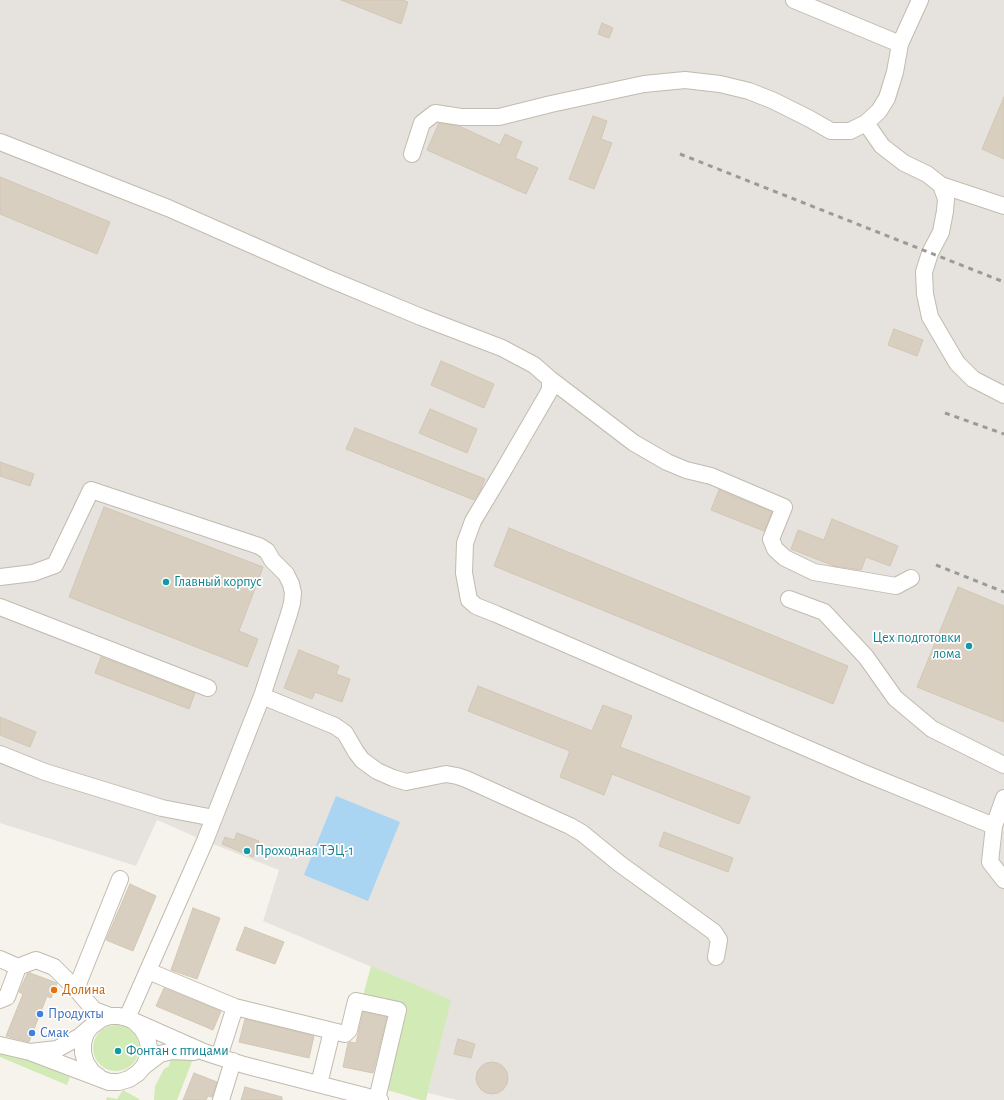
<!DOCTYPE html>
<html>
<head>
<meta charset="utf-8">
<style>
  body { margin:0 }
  canvas { display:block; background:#f6f3ec }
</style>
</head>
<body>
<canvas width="1004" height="1100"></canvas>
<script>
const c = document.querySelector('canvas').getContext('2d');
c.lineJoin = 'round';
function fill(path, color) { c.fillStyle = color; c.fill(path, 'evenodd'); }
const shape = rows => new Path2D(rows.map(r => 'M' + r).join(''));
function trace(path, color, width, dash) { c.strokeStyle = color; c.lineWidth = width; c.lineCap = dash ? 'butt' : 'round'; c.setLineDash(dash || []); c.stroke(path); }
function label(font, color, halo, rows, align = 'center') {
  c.font = font + ' "Alegreya Sans",sans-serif'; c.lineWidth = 3.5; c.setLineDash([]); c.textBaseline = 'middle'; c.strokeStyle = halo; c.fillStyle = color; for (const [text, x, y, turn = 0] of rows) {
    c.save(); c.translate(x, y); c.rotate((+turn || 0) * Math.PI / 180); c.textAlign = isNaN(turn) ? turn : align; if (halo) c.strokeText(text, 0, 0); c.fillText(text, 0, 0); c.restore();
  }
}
fill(shape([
  [0,0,1004,0,1004,1100,457,1100,428,1093,450,1000,263,921,279,870,205,841,157,820,136,866,0,823]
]), '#e6e2dd');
fill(shape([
  [371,966,451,1000,426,1100,421,1100,384,1089,401,1007,363,996],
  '93 1048a23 23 0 1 1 46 0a23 23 0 1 1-46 0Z',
  [0,1050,6,1051,70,1077,67,1085,0,1057],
  [172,1054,193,1059,177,1100,154,1100,155,1086,164,1069,169,1066],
  [123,1090,139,1099,140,1100,106,1100,107,1097,117,1099]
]), '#d2eab5');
fill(shape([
  [336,796,400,822,368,901,304,875]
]), '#a9d4f2');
const building = shape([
  [341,0,402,0,408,2,401,24,341,0],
  [602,23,613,28,609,38,598,34,602,23],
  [1004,97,1004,159,982,149,1004,97],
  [593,116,607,121,601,139,612,143,594,189,569,179,593,116],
  [439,123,459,126,500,145,505,134,522,142,515,158,538,168,526,194,427,150,439,123],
  [0,177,110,222,97,254,0,214,0,177],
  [894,329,923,340,917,356,888,345,894,329],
  [441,361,494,384,484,408,431,385,441,361],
  [430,409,477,429,467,453,419,433,430,409],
  [355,428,485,479,480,491,474,500,346,449,355,428],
  [0,462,34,474,30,486,0,476,0,462],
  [719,490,772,512,764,531,711,510,719,490],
  [104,507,263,567,239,631,258,639,247,667,69,597,104,507],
  [832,519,898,546,890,566,866,557,861,570,834,566,791,549,798,530,824,540,832,519],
  [509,528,848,666,833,704,494,566,509,528],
  [958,587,1004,606,1004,722,917,687,958,587],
  [299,650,339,666,336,674,350,679,342,702,315,692,312,699,284,688,299,650],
  [101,657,195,693,189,709,95,673,101,657],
  [478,686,592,731,603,705,632,716,620,747,750,797,739,824,612,774,604,795,560,777,570,751,468,711,478,686],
  [0,717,36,732,30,747,0,735,0,717],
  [664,832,733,858,728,872,659,846,664,832],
  [237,833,259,841,253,857,222,844,225,837,234,840,237,833],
  [130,884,156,896,133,951,106,940,130,884],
  [193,908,220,918,197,979,171,970,193,908],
  [245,927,284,942,275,964,236,950,245,927],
  [30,973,57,983,51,998,47,996,29,1042,13,1038,6,1036,23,994,19,992,27,974,30,973],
  [164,988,221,1011,213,1030,156,1006,164,988],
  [363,1012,387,1017,373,1073,343,1067,348,1043,350,1042,356,1043,363,1012],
  [245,1019,314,1036,309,1058,239,1042,245,1019],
  [458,1039,475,1044,471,1058,454,1054,458,1039],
  '476 1078a16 16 0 1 1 32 0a16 16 0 1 1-32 0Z',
  [194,1073,217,1082,212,1097,208,1096,206,1100,183,1100,194,1073],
  [245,1087,282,1097,282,1100,241,1100,245,1087]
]);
fill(building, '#d8cfc1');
trace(building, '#d3c7b4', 1);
const minor = shape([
  [794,0,900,44,920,0],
  [866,123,882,146,904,163,927,174,941,185,946,199,945,211,941,232,930,253,924,272,925,294,930,317,957,363,973,379,1004,395],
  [0,142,168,208,327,278,421,317,502,348,534,365,550,379,550,390,503,471,473,521,465,543,464,573,469,600,476,606,496,614,864,773,994,826],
  [412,154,422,123,435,113,461,117,499,117,551,104,644,84,685,80,720,84,749,91,774,101,810,119,831,131,850,131,866,123,879,111,887,98,895,72,900,44],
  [941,185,1004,206],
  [550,379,634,443,667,462,686,470,711,476,784,507,771,539,775,549,785,558,814,572,896,586,911,578],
  [0,577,33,573,55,565,91,490,259,546,267,551,272,560,286,574,291,584,293,593,292,603,289,614,262,696,335,726,345,733,356,752,362,760,377,771,393,778,406,782,446,774,457,776,466,779,570,826,582,833,620,864,714,932,719,940,716,957],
  [789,599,824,612,866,657,895,698,932,729,1004,765],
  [0,607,208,688],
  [0,754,45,772,162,808,214,818,205,841,127,1018],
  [1004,798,994,826,990,862,1004,880],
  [214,818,262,696],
  [0,959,18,967],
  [148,971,235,1007,345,1034,349,1030,356,1001,398,1010,377,1099],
  [0,1000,7,997,18,967,36,960,54,967,76,989],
  [110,1016,94,1010,76,989,120,879],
  [135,1022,142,1029,147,1038,149,1047,148,1057,144,1066],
  [90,1028,86,1033,83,1043,83,1053,86,1063,92,1072,99,1077],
  [0,1045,30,1052,109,1082,119,1082,129,1079,138,1073,144,1066,160,1054,172,1051,194,1052],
  [30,1052,57,1049,79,1037,93,1025,101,1019,110,1016,119,1016,127,1018,204,1052,244,1065,380,1100],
  [219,1057,235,1007],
  [319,1084,332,1031],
  [221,1100,233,1061]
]);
trace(minor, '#c2bbae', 18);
trace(minor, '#fff', 16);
trace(shape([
  [680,154,1004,282],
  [945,413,1004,434],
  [936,565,1004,592]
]), '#9a9a9a', 3, [5, 5]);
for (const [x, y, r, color] of [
  [166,582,4,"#0f9aa8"],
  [969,646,4,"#0f9aa8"],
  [247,851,4,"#0f9aa8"],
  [54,990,4,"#e8710a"],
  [40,1014,4,"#3f7fe0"],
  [32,1033,4,"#3f7fe0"],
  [118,1051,4,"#0f9aa8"]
]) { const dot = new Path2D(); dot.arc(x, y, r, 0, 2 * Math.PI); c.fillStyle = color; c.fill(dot); trace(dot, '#fff', 1.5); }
label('14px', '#0d838f', '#fff', [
  ["Главный корпус",174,582],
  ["Цех подготовки",961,638,"right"],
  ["лома",961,654,"right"],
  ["Проходная ТЭЦ-1",255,851],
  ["Фонтан с птицами",126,1051]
], 'left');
label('14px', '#c56008', '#fff', [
  ["Долина",62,990]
], 'left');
label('14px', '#366cbe', '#fff', [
  ["Продукты",48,1014],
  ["Смак",40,1033]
], 'left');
</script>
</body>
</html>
